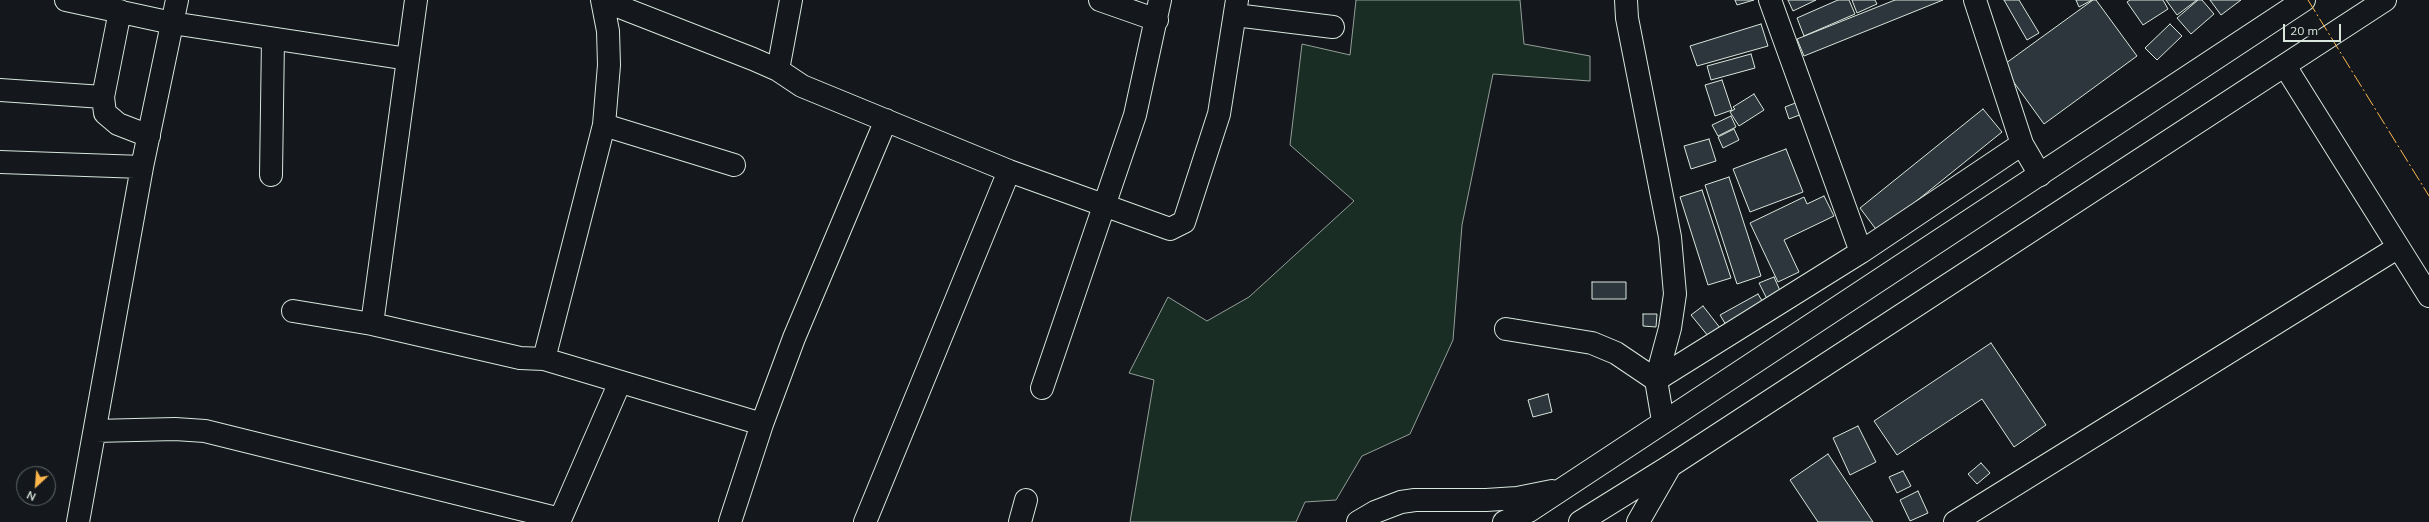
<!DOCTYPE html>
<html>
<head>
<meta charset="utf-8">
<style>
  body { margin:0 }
  #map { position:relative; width:2429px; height:522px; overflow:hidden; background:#14181c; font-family:Mulish,sans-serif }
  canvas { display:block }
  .north { position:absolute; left:16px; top:466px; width:40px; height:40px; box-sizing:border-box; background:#14181c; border:1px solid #626a69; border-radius:50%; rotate:206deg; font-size:11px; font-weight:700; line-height:16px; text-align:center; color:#d8e6dc }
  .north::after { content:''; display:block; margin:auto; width:14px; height:18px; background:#ffb74d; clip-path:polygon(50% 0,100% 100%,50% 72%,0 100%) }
  .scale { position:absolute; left:2283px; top:24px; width:58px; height:18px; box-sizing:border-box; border:2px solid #d8e6dc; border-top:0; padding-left:5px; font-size:12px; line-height:14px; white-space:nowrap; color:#d8e6dc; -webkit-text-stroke:3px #14181c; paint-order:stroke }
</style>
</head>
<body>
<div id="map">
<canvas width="2429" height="522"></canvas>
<div class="north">N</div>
<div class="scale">20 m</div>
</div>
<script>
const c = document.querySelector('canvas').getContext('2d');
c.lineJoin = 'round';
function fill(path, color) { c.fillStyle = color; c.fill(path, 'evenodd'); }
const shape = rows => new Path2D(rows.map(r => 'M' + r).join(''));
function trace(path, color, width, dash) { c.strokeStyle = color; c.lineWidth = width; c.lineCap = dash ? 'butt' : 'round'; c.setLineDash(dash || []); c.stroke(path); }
const green = shape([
  [1356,0,1520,0,1524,44,1590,56,1590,81,1493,74,1462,225,1453,340,1410,434,1362,456,1336,500,1305,502,1296,522,1130,522,1154,380,1129,373,1168,297,1207,321,1249,297,1354,201,1290,145,1302,44,1350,55,1356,0]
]);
fill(green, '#1a2d24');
trace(green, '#939e99', 1);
const building = shape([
  [1735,0,1754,0,1737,5,1735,0],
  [1788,0,1816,0,1793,11,1788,0],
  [1838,0,1849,0,1855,14,1804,36,1797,18,1838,0],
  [1852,0,1875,0,1877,4,1857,13,1852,0],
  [1895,0,1943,0,1804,56,1797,39,1895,0],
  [2004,0,2019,0,2039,33,2027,40,2004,0],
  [2076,0,2092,0,2079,7,2076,0],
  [2093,0,2096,0,2137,56,2044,124,2002,66,2093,0],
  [2130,0,2163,0,2168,9,2143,25,2127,2,2130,0],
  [2166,0,2197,0,2177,15,2166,0],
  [2198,0,2202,0,2214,14,2191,34,2177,18,2198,0],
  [2210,0,2241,0,2221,15,2210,0],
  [1761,24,1768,46,1697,66,1690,46,1761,24],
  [2170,24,2182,36,2157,60,2145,48,2170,24],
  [1751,54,1755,68,1711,80,1707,66,1751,54],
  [1722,80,1732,110,1715,116,1705,85,1722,80],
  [1754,94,1764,110,1739,126,1730,112,1735,109,1733,107,1754,94],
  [1798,102,1802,114,1789,119,1785,107,1798,102],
  [1983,109,2002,132,1878,232,1860,208,1983,109],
  [1731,116,1736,127,1718,136,1712,125,1731,116],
  [1734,129,1739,140,1723,148,1718,137,1734,129],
  [1709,139,1716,161,1691,169,1684,146,1709,139],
  [1786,149,1803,192,1750,212,1733,169,1786,149],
  [1729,177,1761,276,1737,284,1705,185,1729,177],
  [1702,190,1731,278,1708,285,1680,197,1702,190],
  [1824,196,1834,216,1784,240,1799,272,1778,282,1750,223,1804,197,1807,204,1824,196],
  [1774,277,1781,293,1767,299,1759,283,1774,277],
  [1592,282,1626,282,1626,299,1592,299,1592,282],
  [1758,294,1764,304,1726,325,1720,315,1758,294],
  [1703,306,1724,333,1713,342,1691,315,1703,306],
  [1643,314,1657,314,1656,327,1643,326,1643,314],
  [1991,343,2046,425,2014,447,1982,399,1897,455,1874,421,1991,343],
  [1548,394,1552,412,1533,417,1528,400,1548,394],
  [1858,426,1876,462,1850,475,1833,438,1858,426],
  [1828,454,1873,522,1818,522,1790,480,1828,454],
  [1981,463,1990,473,1977,484,1968,474,1981,463],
  [1903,471,1911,486,1897,493,1889,477,1903,471],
  [1918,491,1928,513,1910,521,1900,500,1918,491]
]);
fill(building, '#2c363c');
trace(building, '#d8e6dc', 1);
const minor = shape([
  [66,0,172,23,408,59],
  [602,0,753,59,778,70,802,86,1009,171,1170,229,1184,222,1219,114,1237,0],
  [1100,0,1157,20],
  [1626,0,1627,18,1670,237,1675,294,1670,328,1656,380,1663,421],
  [1770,0,1861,252],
  [1975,0,2022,144,2040,175],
  [120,11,103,97,105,113,118,124,149,136],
  [1235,15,1333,27],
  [2285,66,2429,296],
  [778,70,791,0],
  [0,90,103,97],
  [604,125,734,165],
  [0,162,142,167],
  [271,175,273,39],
  [293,311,372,324,520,358,544,359,762,424],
  [372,324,416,0],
  [1506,329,1592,343,1616,353,1656,380,1861,252,2022,144],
  [544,359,604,125,609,65,608,31,602,0],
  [1042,388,1135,115,1160,0],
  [95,431,175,429,205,431,560,519],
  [78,522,142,167,177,0],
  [559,522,620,382],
  [730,522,762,424,794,338,886,120],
  [865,522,1009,171],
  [1020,522,1026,500],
  [1955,522,2397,248]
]);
const major = shape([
  [1358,522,1375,512,1401,502,1415,500,1486,500,1517,498,1552,491],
  [1504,522,1529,511,2304,0],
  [1580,522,1670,466,2385,0],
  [1638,522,1669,468]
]);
trace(minor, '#d8e6dc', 24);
trace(major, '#d8e6dc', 24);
trace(minor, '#14181c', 22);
trace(major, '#14181c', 22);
trace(shape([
  [2308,0,2429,196]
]), '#ffb74d', 1, [14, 3, 2, 3]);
</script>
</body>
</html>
